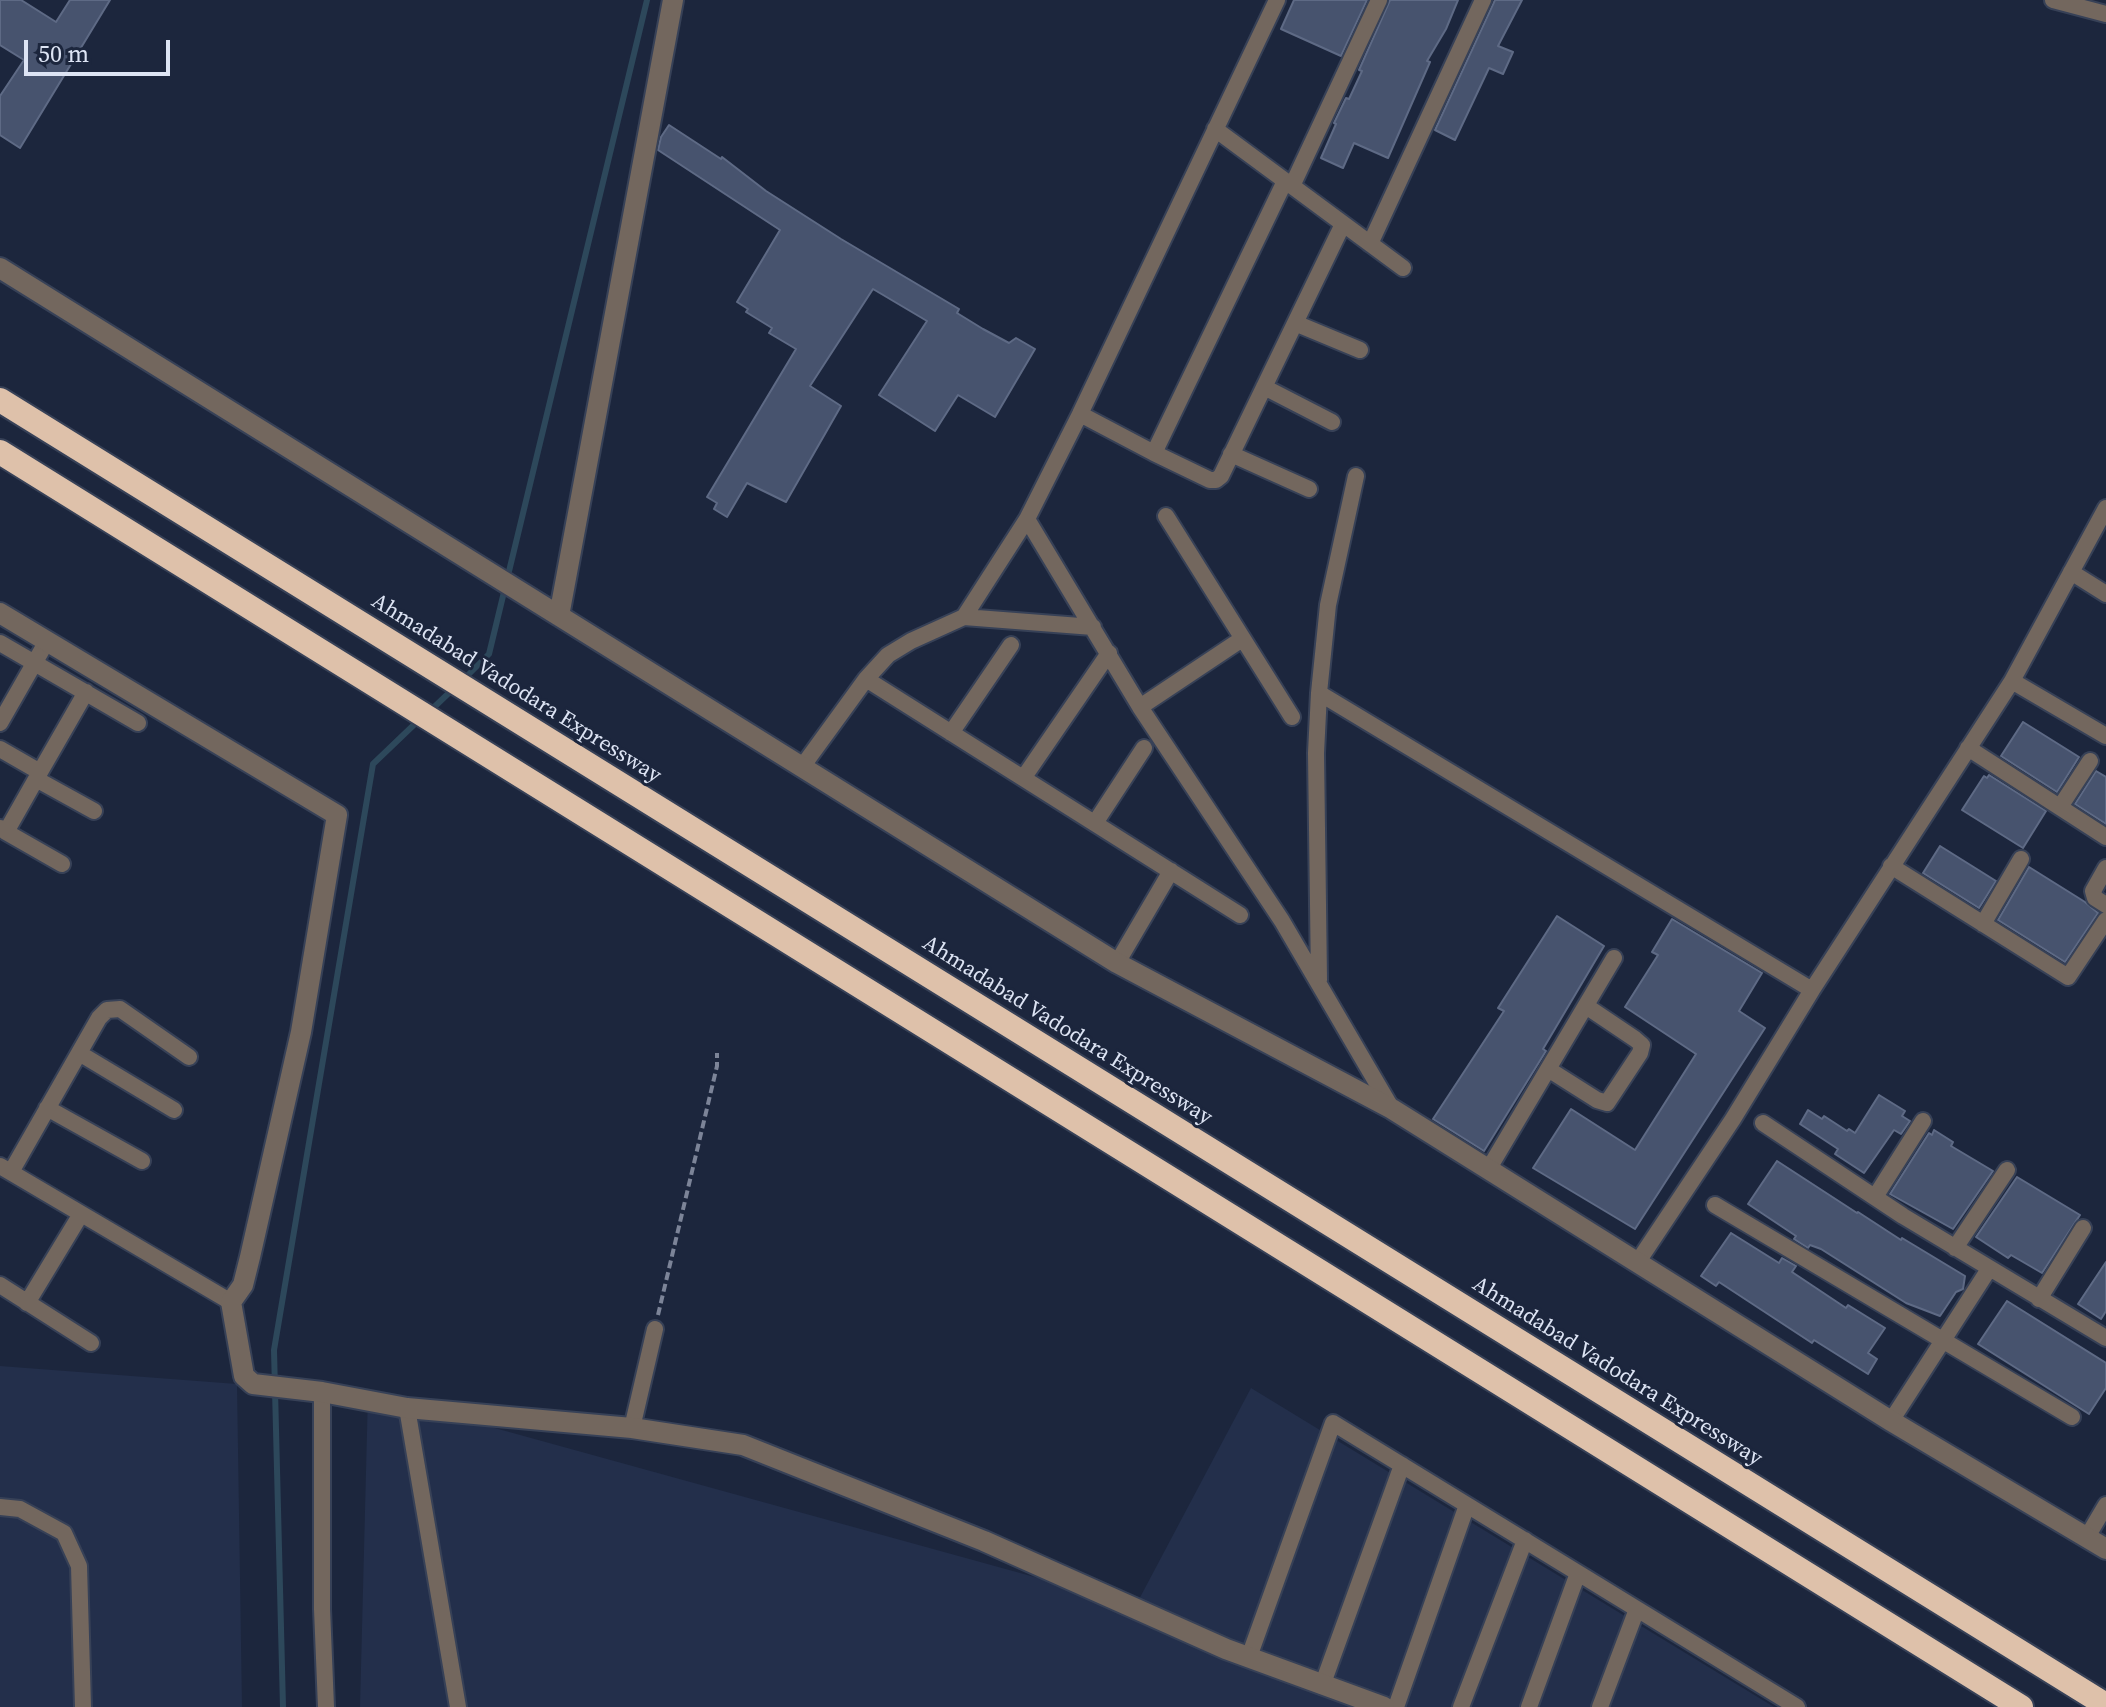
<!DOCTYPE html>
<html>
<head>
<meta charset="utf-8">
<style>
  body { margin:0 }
  #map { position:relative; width:2106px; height:1707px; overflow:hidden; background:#1c263d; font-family:"Source Serif 4",serif }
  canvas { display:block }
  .scale { position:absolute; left:24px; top:40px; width:146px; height:36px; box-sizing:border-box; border:4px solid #dde4f4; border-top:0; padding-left:10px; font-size:24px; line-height:28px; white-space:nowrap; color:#dde4f4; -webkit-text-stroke:6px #1c263d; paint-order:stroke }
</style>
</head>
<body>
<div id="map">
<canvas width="2106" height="1707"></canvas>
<div class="scale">50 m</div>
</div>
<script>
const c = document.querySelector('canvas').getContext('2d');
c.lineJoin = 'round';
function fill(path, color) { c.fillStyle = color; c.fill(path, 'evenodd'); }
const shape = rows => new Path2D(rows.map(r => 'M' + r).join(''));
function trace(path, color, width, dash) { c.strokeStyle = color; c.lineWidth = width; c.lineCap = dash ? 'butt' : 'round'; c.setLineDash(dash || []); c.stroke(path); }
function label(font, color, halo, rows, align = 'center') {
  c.font = font + ' "Source Serif 4",serif'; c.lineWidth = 6; c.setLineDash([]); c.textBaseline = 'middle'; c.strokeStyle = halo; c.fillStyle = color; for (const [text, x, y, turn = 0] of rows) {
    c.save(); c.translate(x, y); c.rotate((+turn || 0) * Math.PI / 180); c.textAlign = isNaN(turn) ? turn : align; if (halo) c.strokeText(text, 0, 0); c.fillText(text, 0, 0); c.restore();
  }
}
fill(shape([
  [0,1366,237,1384,242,1707,0,1707],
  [1251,1388,1774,1707,360,1707,368,1393,1136,1605]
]), '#232f4b');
trace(shape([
  [464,679,489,654,647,0],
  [429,712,453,689],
  [283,1707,274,1350,373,764,420,719]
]), '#2d485b', 6);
const building = shape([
  [0,0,21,0,56,22,70,0,110,0,20,148,0,135,0,96,24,60,0,45,0,0],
  [1294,0,1367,0,1341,56,1281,29,1294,0],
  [1390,0,1458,0,1446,29,1427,61,1430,62,1388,158,1354,143,1343,168,1321,158,1336,124,1334,123,1346,98,1349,99,1362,71,1359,70,1390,0],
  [1495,0,1522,0,1498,46,1513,52,1503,74,1489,68,1455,140,1435,130,1495,0],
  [669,125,721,159,722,157,766,191,841,239,959,309,957,313,983,329,1009,343,1016,338,1035,349,995,417,958,395,935,431,879,395,927,321,873,289,810,386,841,406,786,502,747,483,727,517,714,509,717,503,707,497,796,349,769,333,772,328,746,312,748,309,737,302,780,230,658,150,661,137,669,125],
  [2023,722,2079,757,2057,792,2001,756,2023,722],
  [2096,771,2106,777,2106,824,2075,804,2096,771],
  [1989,775,2046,811,2023,848,1962,810,1984,776,1987,778,1989,775],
  [1940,846,1996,881,1979,908,1923,873,1940,846],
  [2029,867,2085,902,2098,913,2065,962,1998,920,2029,867],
  [1557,916,1604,946,1543,1049,1546,1051,1484,1151,1433,1119,1504,1011,1498,1008,1557,916],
  [1672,919,1762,973,1739,1011,1765,1028,1635,1229,1533,1168,1571,1109,1635,1150,1696,1054,1625,1007,1658,955,1652,952,1672,919],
  [1879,1095,1905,1111,1902,1116,1910,1121,1901,1134,1894,1130,1864,1173,1835,1154,1838,1149,1800,1124,1808,1110,1822,1119,1824,1116,1847,1131,1849,1129,1855,1133,1879,1095],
  [1934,1130,1953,1142,1951,1146,1993,1171,1953,1229,1890,1194,1929,1133,1932,1135,1934,1130],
  [1777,1161,1857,1213,1858,1212,1901,1240,1902,1238,1965,1276,1963,1289,1956,1292,1940,1316,1906,1303,1821,1249,1810,1245,1808,1248,1794,1239,1796,1236,1748,1204,1777,1161],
  [2017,1177,2080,1215,2042,1273,2011,1255,2008,1258,1976,1237,2017,1177],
  [1731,1233,1779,1263,1782,1258,1796,1266,1792,1272,1846,1308,1848,1305,1885,1328,1868,1353,1877,1359,1868,1374,1814,1340,1812,1343,1719,1282,1716,1286,1701,1276,1731,1233],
  [2106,1262,2106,1311,2101,1319,2078,1304,2106,1262],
  [2007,1301,2106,1363,2106,1388,2089,1414,1978,1344,2007,1301]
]);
fill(building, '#47536e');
trace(building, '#5e6a85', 2);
const minor = shape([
  [2053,0,2106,14],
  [1215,129,1403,268],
  [1292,186,1379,0],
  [1370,244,1483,0],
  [1295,323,1360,350],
  [1264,387,1332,422],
  [1080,414,1154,453,1285,181],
  [1154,453,1210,480,1216,480,1221,476,1343,224],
  [1231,454,1309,489],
  [1166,516,1292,717],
  [1027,519,1140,707,1282,921,1392,1109],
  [2071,572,2106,594],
  [964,617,1093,627],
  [0,643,138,723],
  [866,679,1240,915],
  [2012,681,2106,736],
  [1319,693,1812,990],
  [1140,707,1242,639],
  [0,723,47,641],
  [951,733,1011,645],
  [1968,748,2106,837],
  [0,749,40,772,6,832,0,828],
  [802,767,866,679,888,655,911,641,964,617,1027,519,1080,414,1277,0],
  [40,772,86,692],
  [1024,777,1109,653],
  [36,779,94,811],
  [2060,807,2090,761],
  [1095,823,1144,748],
  [6,832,62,864],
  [1891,866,2068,977,2106,920],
  [2106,868,2093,891,2095,898,2106,905],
  [1983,924,2021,859],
  [1117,963,1171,871],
  [1319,980,1316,753,1319,693,1328,605,1356,476],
  [79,1053,174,1110],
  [1548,1069,1597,1100,1607,1103,1640,1053,1642,1045,1635,1039,1586,1006],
  [47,1108,142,1161],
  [1763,1123,1903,1216,2106,1338],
  [0,1166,231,1302],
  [1488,1170,1614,958],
  [11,1172,99,1018,107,1010,120,1009,189,1057],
  [1875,1197,1923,1121],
  [1715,1205,2072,1417],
  [1955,1248,2007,1170],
  [1637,1263,1733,1119,1812,990,2012,681,2106,508],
  [0,1285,91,1343],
  [2039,1299,2083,1228],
  [27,1303,81,1214],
  [322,1392,322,1609,326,1707],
  [407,1408,458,1707],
  [1891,1421,1989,1269],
  [632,1428,655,1329],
  [0,1507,20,1509,64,1533,79,1566,83,1707],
  [2087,1537,2106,1505],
  [1249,1657,1333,1423,1797,1707],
  [1322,1686,1402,1465],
  [1396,1707,1467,1505],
  [1461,1707,1525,1540],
  [1529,1707,1578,1573],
  [1600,1707,1637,1609]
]);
const tertiary = shape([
  [0,268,1117,963,1392,1109,1891,1421,2106,1549],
  [0,613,337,815,301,1032,250,1257,243,1285,231,1302,244,1376,253,1384,322,1392,407,1408,632,1428,743,1445,984,1541,1226,1649,1384,1707],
  [559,616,673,0]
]);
const motorway = shape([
  [0,400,2106,1705],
  [0,452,2021,1707]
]);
trace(minor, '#374157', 20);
trace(tertiary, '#374157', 24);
trace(motorway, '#374157', 28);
trace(shape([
  [658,1315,717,1066,717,1053]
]), '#7c8498', 4, [8, 4]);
trace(minor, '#73675e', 16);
trace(tertiary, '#73675e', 20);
trace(motorway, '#dec1aa', 24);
label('22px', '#dde4f4', '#1c263d', [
  ["Ahmadabad Vadodara Expressway",516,689,32],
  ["Ahmadabad Vadodara Expressway",1067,1031,32],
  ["Ahmadabad Vadodara Expressway",1617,1372,32]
]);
</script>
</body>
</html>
